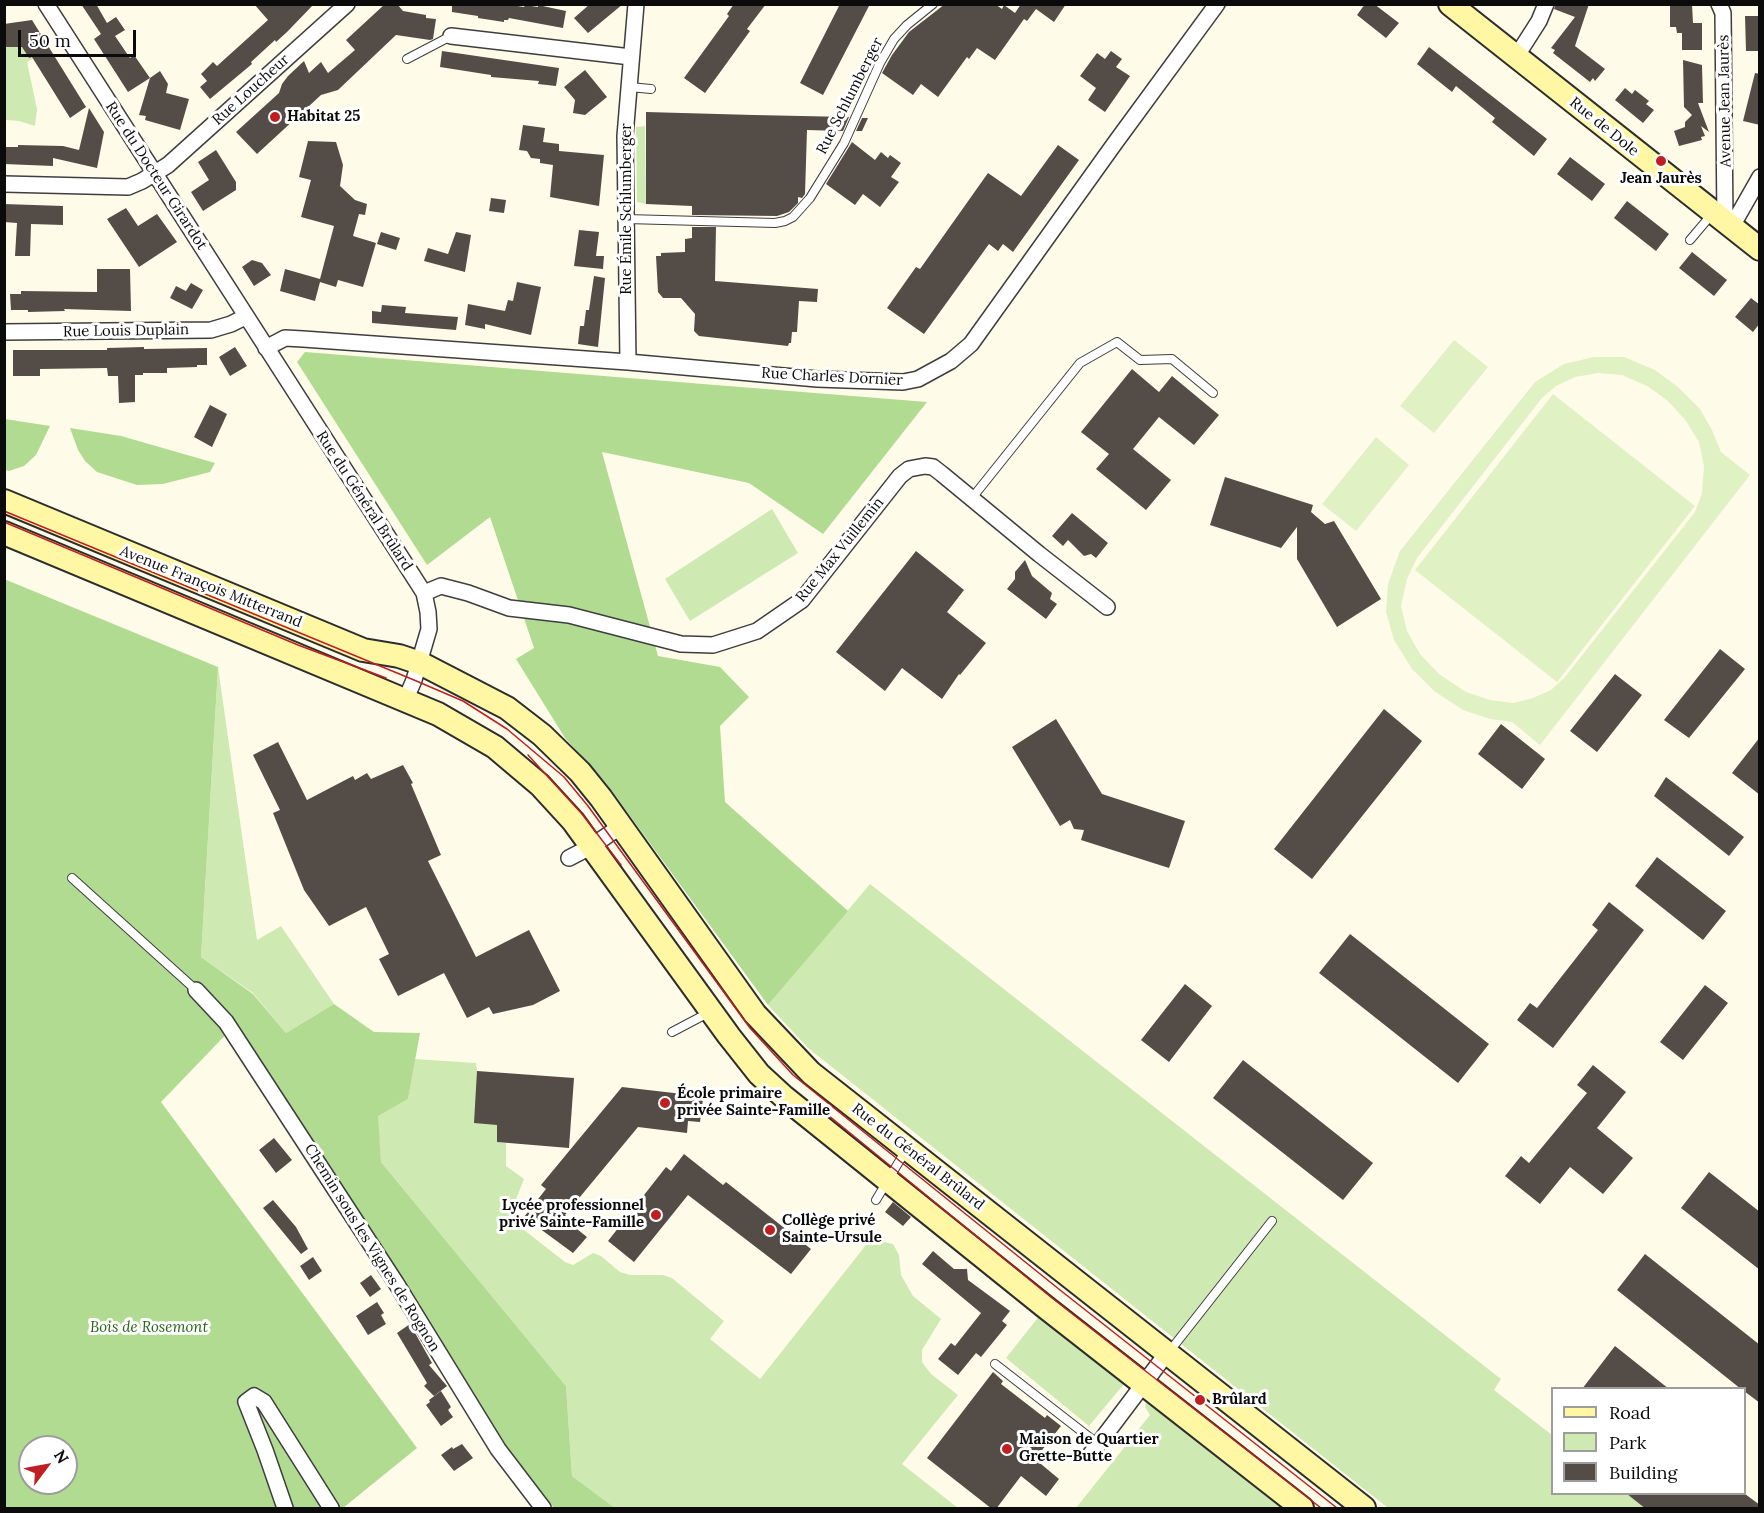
<!DOCTYPE html>
<html>
<head>
<meta charset="utf-8">
<style>
  body { margin:0 }
  #map { position:relative; width:1764px; height:1513px; overflow:hidden; background:#fffbe9; font-family:Lora,serif }
  canvas { display:block }
  .frame { position:absolute; inset:0; border:6px solid #0b0b0b; pointer-events:none }
  .legend { position:absolute; left:1551px; top:1387px; width:195px; height:108px; box-sizing:border-box; background:#fff; border:2px solid #9d9d9d; margin:0; padding:8px 10px; list-style:none; font-size:18px; color:#0b0b0b }
  .legend li { display:flex; align-items:center; gap:12px; height:30px }
  .legend b { width:30px; border:2px solid #9d9d9d }
  .north { position:absolute; left:18px; top:1435px; width:60px; height:60px; box-sizing:border-box; background:#fff; border:2px solid #9d9d9d; border-radius:50%; rotate:58deg; font-size:16px; font-weight:700; line-height:24px; text-align:center; color:#0b0b0b }
  .north::after { content:''; display:block; margin:auto; width:21px; height:27px; background:#bf1f22; clip-path:polygon(50% 0,100% 100%,50% 72%,0 100%) }
  .scale { position:absolute; left:18px; top:30px; width:118px; height:27px; box-sizing:border-box; border:3px solid #0b0b0b; border-top:0; padding-left:8px; font-size:18px; line-height:21px; white-space:nowrap; color:#0b0b0b; -webkit-text-stroke:4px #fff; paint-order:stroke }
</style>
</head>
<body>
<div id="map">
<canvas width="1764" height="1513"></canvas>
<div class="frame"></div>
<ul class="legend">
<li><b style="height:8px;background:#fff7a4"></b>Road</li>
<li><b style="height:16px;background:#ceeab2"></b>Park</li>
<li><b style="height:16px;background:#544c47"></b>Building</li>
</ul>
<div class="north">N</div>
<div class="scale">50 m</div>
</div>
<script>
const c = document.querySelector('canvas').getContext('2d');
c.lineJoin = 'round';
function fill(path, color) { c.fillStyle = color; c.fill(path, 'evenodd'); }
const shape = rows => new Path2D(rows.map(r => 'M' + r).join(''));
function trace(path, color, width, dash) { c.strokeStyle = color; c.lineWidth = width; c.lineCap = dash ? 'butt' : 'round'; c.setLineDash(dash || []); c.stroke(path); }
function label(font, color, halo, rows, align = 'center') {
  c.font = font + ' Lora,serif'; c.lineWidth = 6; c.setLineDash([]); c.textBaseline = 'middle'; c.strokeStyle = halo; c.fillStyle = color; for (const [text, x, y, turn = 0] of rows) {
    c.save(); c.translate(x, y); c.rotate((+turn || 0) * Math.PI / 180); c.textAlign = isNaN(turn) ? turn : align; if (halo) c.strokeText(text, 0, 0); c.fillText(text, 0, 0); c.restore();
  }
}
fill(shape([
  [4,47,22,47,29,58,49,49,27,62,37,109,35,126,19,121,5,120],
  [645,126,645,127,646,204,637,202,636,127],
  [772,509,798,553,690,621,665,579],
  [218,667,257,940,281,926,334,1004,286,1033,253,993,201,957],
  [870,884,1501,1379,1494,1390,1552,1435,1552,1494,1627,1494,1646,1508,1388,1508,808,1048,768,1005],
  [415,1059,476,1063,477,1071,497,1125,497,1142,506,1143,506,1166,524,1179,513,1207,513,1219,524,1230,565,1262,573,1265,593,1253,601,1256,620,1272,630,1275,663,1275,672,1278,724,1321,710,1339,760,1379,866,1245,879,1241,893,1244,899,1255,901,1275,913,1296,941,1319,922,1350,922,1362,931,1374,958,1395,902,1464,958,1508,615,1508,572,1476,566,1386,381,1162,377,1116,408,1099],
  [1040,1315,1124,1384,1089,1426,1006,1358],
  [1146,1403,1150,1403,1284,1508,1076,1508,1150,1415,1145,1407]
]), '#ceeab2');
fill(shape([
  [305,352,927,402,823,534,749,483,602,452,658,656,720,667,749,697,720,726,725,802,848,911,768,1005,606,783,565,738,516,659,534,648,490,517,427,565,297,362],
  [5,419,50,426,36,455,24,466,9,471,5,470],
  [70,428,121,436,215,463,210,472,163,484,137,485,97,472,85,461,78,450],
  [4,579,218,667,201,957,253,994,286,1033,334,1004,374,1032,420,1033,408,1099,378,1116,381,1162,566,1386,572,1476,615,1508,554,1508,504,1447,236,1024,161,1102,417,1448,343,1508,5,1508],
  [30,1447,66,1447,66,1483,30,1483]
]), '#b0db91');
fill(shape([
  [1454,340,1488,367,1434,433,1400,406],
  [1594,357,1624,357,1655,370,1678,387,1700,409,1712,430,1721,452,1750,475,1540,745,1512,722,1490,719,1463,710,1434,691,1412,669,1394,640,1386,612,1388,584,1400,551,1535,382,1564,364],
  [1598,373,1622,375,1647,386,1668,401,1686,421,1699,442,1704,466,1702,493,1698,504,1695,512,1565,677,1551,690,1533,698,1513,703,1490,700,1466,692,1439,674,1420,654,1407,631,1401,606,1407,579,1417,558,1542,398,1556,386,1575,377],
  [1553,394,1695,506,1557,682,1415,570],
  [1376,437,1409,465,1356,531,1322,504]
]), '#e0f1c4');
fill(shape([
  [81,4,96,4,107,23,116,17,125,30,115,36,130,58,134,55,150,78,128,92,94,39,101,34],
  [254,4,314,4,287,32,276,42,275,40,251,62,252,64,210,99,200,87,207,81,201,74,213,62,217,66,268,20],
  [385,4,397,4,403,11,426,15,426,18,436,19,433,39,430,40,396,35,338,90,321,95,257,154,236,132,279,93,282,84,288,76,304,61,309,73,321,62,328,73,355,50,346,40],
  [452,4,505,4,524,7,525,5,538,7,538,5,566,11,563,28,509,18,508,20,504,20,504,22,478,18,478,16,452,12],
  [590,4,623,4,588,33,574,18],
  [734,4,766,4,747,29,750,31,705,93,684,78,729,16,727,14],
  [840,4,870,4,823,95,800,83],
  [945,4,995,4,1002,9,1004,5,1015,13,1021,4,1066,4,1054,22,1036,9,1027,21,1024,19,995,60,977,48,969,59,967,57,938,97,921,84,913,95,882,73,892,55,909,32],
  [1365,4,1374,4,1399,23,1386,38,1357,15],
  [1556,4,1589,4,1575,46,1605,69,1595,81,1593,78,1590,82,1553,53,1555,50,1551,48,1575,17,1554,9],
  [1670,4,1692,4,1693,23,1702,23,1702,50,1682,50,1682,33,1677,33,1676,27,1670,27],
  [1745,16,1760,16,1760,51,1746,51],
  [32,20,86,107,70,118,32,57,29,58,22,47,4,47,4,24],
  [1429,47,1547,139,1534,156,1492,122,1495,118,1456,86,1452,92,1417,64],
  [442,51,559,68,556,86,538,84,539,81,491,77,491,75,440,67],
  [1111,51,1122,59,1116,67,1130,76,1105,112,1088,100,1096,88,1080,76,1097,53,1105,59],
  [1683,60,1702,65,1703,103,1698,103,1709,132,1701,126,1705,136,1701,137,1702,140,1679,146,1674,131,1685,127,1685,122,1692,115,1684,107],
  [585,70,607,97,585,115,573,113,575,100,564,87],
  [160,71,168,84,166,93,189,99,180,130,145,120,146,116,139,115,150,78],
  [1755,73,1760,74,1760,125,1743,121],
  [1625,88,1632,94,1635,90,1649,101,1646,104,1654,110,1643,123,1615,100],
  [89,108,104,132,97,168,53,158,53,166,4,164,4,147,18,147,18,145,63,146,79,150],
  [646,112,754,115,849,117,843,131,807,130,805,194,802,198,798,197,798,203,789,212,777,216,692,215,692,206,646,204],
  [862,118,868,118,862,131,856,131],
  [523,125,545,128,543,142,559,144,559,151,604,155,599,206,550,197,553,165,540,163,540,159,531,158,527,151,519,150],
  [308,141,336,142,343,165,340,186,355,200,367,204,365,215,359,214,353,236,376,243,363,287,338,280,336,287,320,282,315,301,280,291,285,269,320,279,334,226,301,217,311,180,299,177],
  [852,142,875,160,881,152,888,158,890,155,901,163,891,177,899,182,880,207,863,194,855,205,826,184],
  [1058,145,1079,160,1013,252,1003,244,998,251,989,244,924,334,887,308,916,267,920,269,988,173,1021,196],
  [216,150,236,182,236,190,203,211,191,192,209,180,198,162],
  [1570,157,1605,184,1592,201,1557,174],
  [491,198,506,200,504,213,489,211],
  [1627,201,1669,234,1656,251,1614,218],
  [4,204,63,206,63,225,31,224,30,256,15,256,17,223,4,222],
  [126,208,138,226,157,214,177,242,139,267,107,219],
  [692,227,716,227,715,281,818,289,817,302,799,301,797,332,792,332,791,343,789,343,788,346,699,336,694,331,695,314,681,298,663,298,658,292,656,256,661,256,661,253,685,252,685,239,692,238],
  [579,230,599,232,596,256,604,256,603,269,574,266],
  [381,232,400,238,396,250,377,244],
  [456,232,471,235,465,272,424,261,428,248,448,254],
  [1692,252,1727,280,1714,296,1679,268],
  [252,260,262,263,271,275,254,286,242,267],
  [97,269,130,269,131,311,64,309,65,311,28,312,28,310,11,310,10,294,21,294,21,291,97,292],
  [594,276,605,278,598,347,578,344,580,326,584,326,586,310,589,310],
  [517,282,541,287,531,335,485,324,485,329,465,325,468,304,505,311,508,300,513,301],
  [191,283,203,290,192,309,170,298,176,286,186,291],
  [1751,298,1760,305,1760,323,1753,332,1735,317],
  [382,305,406,307,405,313,458,317,456,330,372,323,372,311,381,312],
  [144,347,144,349,207,348,207,365,197,365,197,367,167,368,167,373,143,373,143,375,135,375,135,402,119,403,118,376,108,376,107,368,40,369,40,376,13,376,13,350,107,350,107,348],
  [235,347,247,366,230,376,219,357],
  [1132,369,1159,392,1172,376,1219,415,1194,445,1159,417,1133,449,1171,480,1146,510,1096,469,1109,454,1081,432],
  [210,405,227,414,212,447,194,437],
  [1225,477,1313,505,1311,512,1325,524,1334,521,1381,599,1337,627,1297,559,1297,527,1281,548,1210,525],
  [1072,513,1108,543,1096,558,1091,554,1084,556,1068,540,1063,546,1052,536],
  [916,551,964,590,947,612,986,643,960,675,959,674,942,699,902,668,885,691,836,652],
  [1025,560,1032,576,1052,593,1050,599,1057,604,1046,619,1007,589,1015,579,1015,572],
  [1720,649,1745,669,1689,738,1664,720],
  [1615,674,1642,695,1597,752,1570,731],
  [1384,709,1422,741,1312,879,1274,849],
  [1056,719,1102,794,1185,821,1169,868,1081,840,1084,830,1074,829,1070,820,1060,826,1012,747],
  [1501,724,1545,759,1522,789,1478,754],
  [1760,737,1760,795,1732,773],
  [278,742,307,800,353,776,355,780,367,773,371,779,403,765,413,783,411,784,441,855,428,861,476,957,529,930,560,991,533,1005,493,1014,489,1007,467,1018,444,973,398,996,379,959,389,954,366,907,329,926,304,890,273,813,280,810,253,755],
  [1666,777,1744,837,1729,856,1654,796],
  [1657,857,1726,911,1703,940,1635,886],
  [1609,902,1644,930,1553,1048,1517,1020,1530,1003,1537,1008,1598,930,1592,925],
  [1350,934,1489,1044,1458,1083,1319,973],
  [1185,984,1212,1006,1169,1062,1141,1040],
  [1705,985,1728,1003,1683,1060,1660,1042],
  [1243,1060,1373,1163,1343,1200,1213,1098],
  [1593,1065,1626,1092,1597,1128,1633,1158,1603,1194,1570,1167,1540,1204,1505,1176,1521,1156,1529,1163,1587,1093,1577,1085],
  [477,1071,574,1078,569,1148,497,1142,497,1125,474,1123],
  [622,1087,691,1095,691,1098,703,1099,700,1122,688,1121,687,1133,638,1127,565,1215,574,1223,572,1225,587,1237,573,1253,524,1217,546,1189,541,1185],
  [274,1138,292,1160,276,1173,259,1150],
  [684,1154,723,1185,726,1182,811,1249,791,1274,688,1195,634,1262,608,1241,666,1167,671,1171],
  [1709,1172,1760,1212,1760,1270,1681,1208],
  [273,1200,296,1227,308,1249,301,1254,263,1208],
  [893,1202,911,1217,903,1226,885,1212],
  [933,1251,954,1269,967,1269,968,1280,1010,1311,1002,1321,1007,1325,981,1357,976,1353,958,1375,938,1359,951,1343,955,1346,981,1313,922,1264],
  [1645,1254,1760,1345,1760,1403,1744,1391,1744,1389,1741,1389,1617,1290],
  [313,1257,322,1271,309,1280,300,1266],
  [371,1275,381,1289,370,1297,360,1283],
  [377,1302,384,1313,381,1315,386,1324,368,1335,356,1316],
  [410,1324,432,1363,429,1365,447,1386,434,1396,424,1386,427,1383,397,1333],
  [1615,1346,1669,1389,1582,1389],
  [993,1372,1003,1381,1001,1384,1045,1418,1047,1415,1061,1426,1035,1459,1059,1479,1046,1496,1021,1476,996,1509,992,1509,927,1458],
  [441,1391,451,1407,448,1410,453,1417,441,1426,426,1405,430,1402,429,1400],
  [462,1444,473,1458,454,1471,441,1455,452,1447,453,1449],
  [1627,1494,1745,1494,1760,1505,1760,1509,1646,1509]
]), '#544c47');
const lane = shape([
  [407,59,451,36],
  [629,87,651,89],
  [626,219,775,223,785,221,793,217,810,198,844,143,880,63,894,39,907,25,933,4],
  [1690,240,1712,214],
  [972,498,1080,363,1117,342,1140,360,1172,359,1213,393],
  [72,878,196,990],
  [672,1032,710,1012],
  [876,1200,906,1150],
  [1169,1352,1272,1221],
  [995,1364,1098,1444]
]);
const street = shape([
  [46,4,424,593,428,612,429,629,414,680,405,701],
  [1719,4,1723,13,1725,223],
  [451,36,631,57],
  [1516,57,1539,21,1546,4],
  [4,184,128,187,142,181,168,165,347,4],
  [1731,228,1760,177],
  [4,332,211,330,231,324,245,317],
  [266,348,285,338,303,339,628,362,817,379,903,382,918,379,951,361,971,344,1115,143,1217,4],
  [628,362,625,136,636,4],
  [424,593,441,586,468,593,509,608,569,615,681,644,713,645,757,631,802,600,900,476,909,469,925,466,933,467,942,474,1039,554,1107,607],
  [569,858,592,846,621,826],
  [196,990,226,1022,396,1283,498,1449,543,1508],
  [1090,1455,1167,1353],
  [285,1508,265,1450,246,1402,254,1396,264,1402,331,1508]
]);
const secondary = shape([
  [1450,4,1760,249],
  [4,501,363,650,399,656,420,663,507,708,542,735,580,772,601,798,755,1014,811,1073,1364,1508],
  [4,533,438,714,495,747,540,785,573,821,729,1036,759,1074,784,1097,1044,1306,1302,1508]
]);
trace(lane, '#3e3e3e', 10);
trace(street, '#3e3e3e', 18);
trace(secondary, '#2d2d2d', 26);
trace(lane, '#fff', 8);
trace(street, '#fff', 15);
trace(secondary, '#fff7a4', 22);
trace(shape([
  [4,511,414,680,463,701,507,729,564,777,588,806,750,1028,793,1075,1060,1290,1337,1508],
  [4,522,298,645,386,678],
  [528,755,582,814,621,865],
  [817,1106,1052,1298,1321,1508]
]), '#bf1f22', 1.5);
for (const [x, y, r, color] of [
  [275,117,6,"#bf1f22"],
  [1661,161,6,"#bf1f22"],
  [665,1103,6,"#bf1f22"],
  [656,1215,6,"#bf1f22"],
  [770,1230,6,"#bf1f22"],
  [1200,1400,6,"#bf1f22"],
  [1007,1449,6,"#bf1f22"]
]) { const dot = new Path2D(); dot.arc(x, y, r, 0, 2 * Math.PI); c.fillStyle = color; c.fill(dot); trace(dot, '#fff', 2); }
label('15px', '#0b0b0b', '#fff', [
  ["Rue Loucheur",251,90,-42],
  ["Rue Schlumberger",850,96,-63],
  ["Avenue Jean Jaurès",1725,101,-91],
  ["Rue de Dole",1604,127,39],
  ["Rue du Docteur Girardot",156,176,57],
  ["Rue Émile Schlumberger",627,209,-90],
  ["Rue Louis Duplain",126,331,-1],
  ["Rue Charles Dornier",832,377,3],
  ["Rue du Général Brûlard",364,501,57],
  ["Rue Max Vuillemin",840,550,-51],
  ["Avenue François Mitterrand",211,587,22],
  ["Rue du Général Brûlard",918,1157,38],
  ["Chemin sous les Vignes de Rognon",372,1248,58]
]);
label('bold 15px', '#0b0b0b', '#fff', [
  ["Habitat 25",287,117],
  ["Jean Jaurès",1661,179,"center"],
  ["École primaire",677,1094],
  ["privée Sainte-Famille",677,1111],
  ["Lycée professionnel",644,1206,"right"],
  ["privé Sainte-Famille",644,1223,"right"],
  ["Collège privé",782,1221],
  ["Sainte-Ursule",782,1238],
  ["Brûlard",1212,1400],
  ["Maison de Quartier",1019,1440],
  ["Grette-Butte",1019,1457]
], 'left');
label('italic 15px', '#27641a', '#fff', [
  ["Bois de Rosemont",149,1328]
]);
</script>
</body>
</html>
